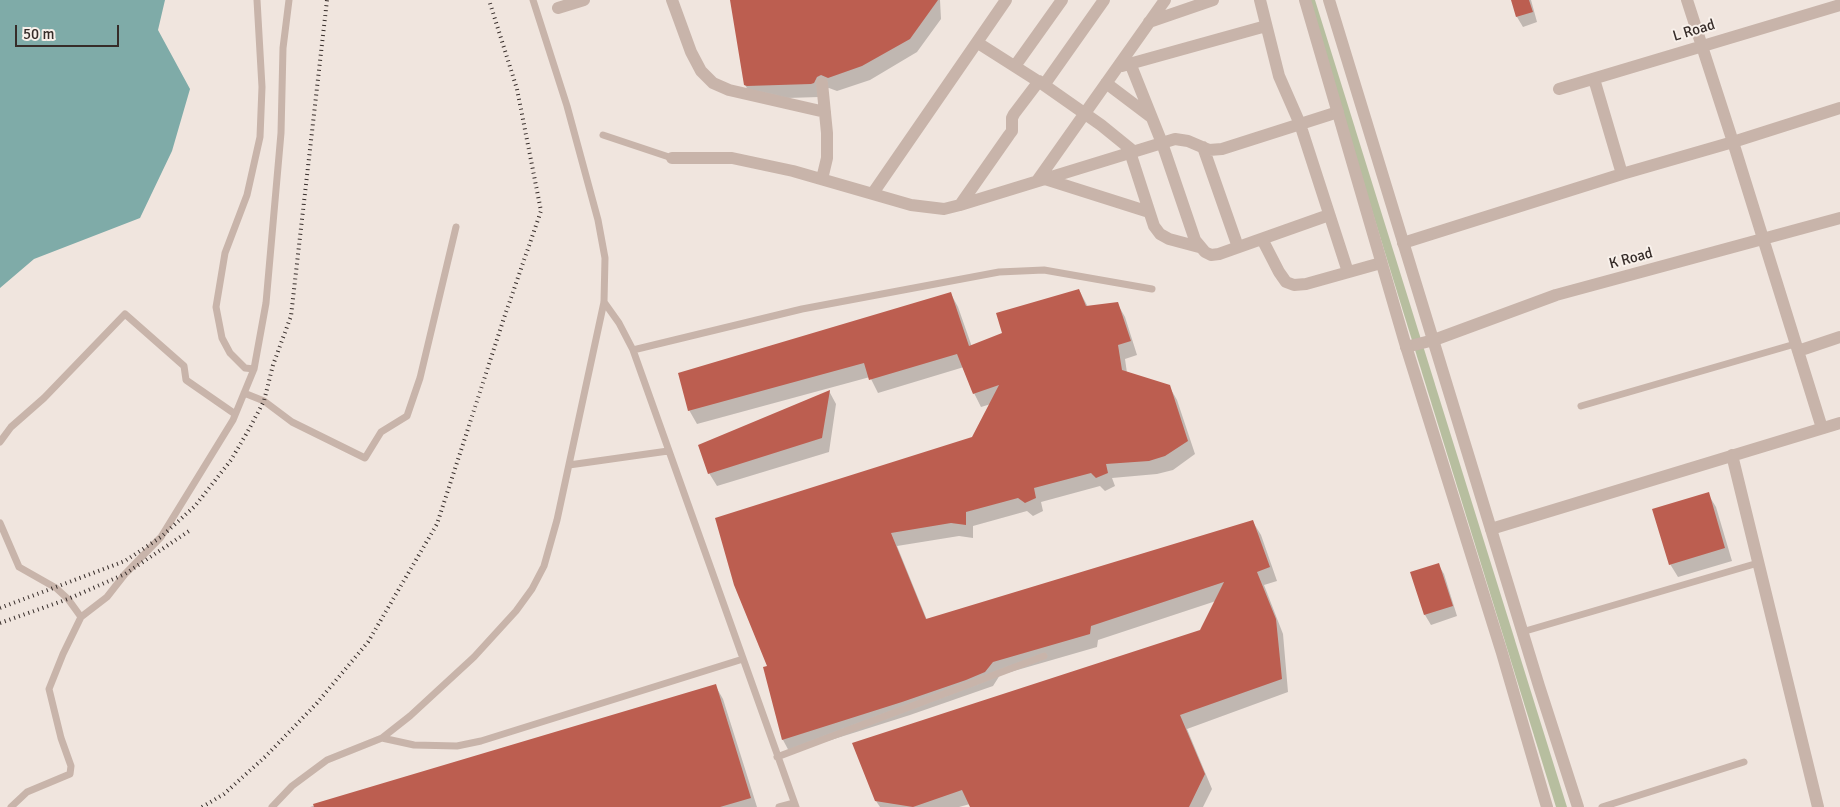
<!DOCTYPE html>
<html>
<head>
<meta charset="utf-8">
<style>
  body { margin:0 }
  #map { position:relative; width:1840px; height:807px; overflow:hidden; background:#f0e5de; font-family:Signika,sans-serif }
  canvas { display:block }
  .scale { position:absolute; left:15px; top:25px; width:104px; height:22px; box-sizing:border-box; border:2px solid #362c29; border-top:0; padding-left:6px; font-size:15px; line-height:18px; white-space:nowrap; color:#362c29; -webkit-text-stroke:4px #f8f0ea; paint-order:stroke }
</style>
</head>
<body>
<div id="map">
<canvas width="1840" height="807"></canvas>
<div class="scale">50 m</div>
</div>
<script>
const c = document.querySelector('canvas').getContext('2d');
c.lineJoin = 'round';
function fill(path, color) { c.fillStyle = color; c.fill(path, 'evenodd'); }
const shape = rows => new Path2D(rows.map(r => 'M' + r).join(''));
function trace(path, color, width, dash) { c.strokeStyle = color; c.lineWidth = width; c.lineCap = dash ? 'butt' : 'round'; c.setLineDash(dash || []); c.stroke(path); }
function label(font, color, halo, rows, align = 'center') {
  c.font = font + ' Signika,sans-serif'; c.lineWidth = 4; c.setLineDash([]); c.textBaseline = 'middle'; c.strokeStyle = halo; c.fillStyle = color; for (const [text, x, y, turn = 0] of rows) {
    c.save(); c.translate(x, y); c.rotate((+turn || 0) * Math.PI / 180); c.textAlign = isNaN(turn) ? turn : align; if (halo) c.strokeText(text, 0, 0); c.fillText(text, 0, 0); c.restore();
  }
}
fill(shape([
  [1307,0,1315,0,1567,807,1556,807]
]), '#b7be9f');
fill(shape([
  [0,0,165,0,158,30,190,89,172,151,140,218,34,259,0,288]
]), '#7faba8');
fill(shape([
  [731,0,940,0,941,19,917,52,870,80,837,91,829,88,824,90,819,97,756,99,753,98,745,85],
  [1512,0,1531,0,1537,22,1523,27,1517,17],
  [1079,290,1088,307,1117,303,1125,317,1137,355,1125,359,1127,373,1169,386,1177,400,1195,454,1173,470,1157,474,1112,478,1115,486,1105,491,1100,486,1041,502,1043,511,1033,516,1027,511,973,526,973,538,959,536,897,546,927,620,1253,522,1261,535,1277,581,1264,585,1283,634,1288,692,1187,729,1212,789,1203,807,971,807,970,804,959,807,880,807,876,801,1201,631,1216,601,1098,640,1097,647,1000,675,993,686,910,715,790,753,783,740,764,668,769,667,973,438,991,404,981,407,974,393,964,367,878,393,870,377,697,424,689,410,951,294,958,307,972,347,1003,334],
  [829,391,836,404,829,452,717,486,709,473],
  [1708,494,1716,507,1732,561,1678,577,1670,564],
  [1438,564,1444,574,1457,616,1431,625,1425,615,1412,573],
  [715,685,723,699,757,807,310,807]
]), '#0003');
fill(shape([
  [730,0,938,0,910,39,862,66,828,78,821,75,817,77,814,83,811,84,747,86,744,85],
  [1511,0,1529,0,1533,12,1516,17],
  [1079,289,1086,306,1118,302,1131,341,1118,345,1122,370,1170,385,1188,441,1165,456,1149,461,1106,464,1108,473,1096,478,1091,473,1034,488,1036,498,1025,503,1018,498,966,512,966,525,951,523,891,533,926,619,1253,520,1270,567,1257,572,1276,619,1282,679,1180,715,1205,774,1189,807,970,807,962,790,913,807,875,801,852,743,1200,630,1224,582,1091,626,1090,634,993,662,985,672,966,680,902,702,782,740,763,667,767,666,734,585,715,518,972,437,999,385,973,394,957,354,869,380,864,363,688,411,678,373,951,292,969,346,1002,333,996,313],
  [830,390,822,438,708,474,698,445],
  [1709,492,1725,548,1669,565,1652,509],
  [1439,563,1453,606,1424,615,1410,572],
  [716,684,751,798,720,807,314,807,313,804]
]), '#bc5e50');
trace(shape([
  [603,135,672,158],
  [604,302,619,323,633,350,796,807],
  [633,350,802,309,999,272,1044,270,1152,289],
  [254,369,245,368,230,353,222,338,216,307,225,253,247,195,260,137,262,87,257,0],
  [244,393,264,401,292,422,365,458,381,432,407,416,420,378,456,227],
  [1581,406,1795,344],
  [0,442,11,427,44,398,125,314,184,366,186,380,235,414],
  [569,465,668,451],
  [0,523,19,567,56,588,68,599,81,617],
  [1522,632,1758,563],
  [382,738,414,745,457,746,481,741,743,659],
  [777,757,1044,656],
  [11,807,27,792,70,774,71,766,61,738,49,689,63,654,81,617,107,597,125,574,161,537,233,420,254,369,266,303,281,133,283,48,289,0],
  [272,807,292,786,327,760,382,738,410,716,474,657,516,611,532,589,544,566,557,520,604,302,605,258,598,220,567,106,533,0],
  [779,807,794,803],
  [1602,807,1744,762]
]), '#c8b4aa', 7);
trace(shape([
  [672,0,691,52,701,71,713,83,729,90,825,112],
  [1260,0,1279,76,1300,124,1348,272],
  [1687,0,1733,142,1822,428],
  [558,8,584,0],
  [1149,22,1213,0],
  [978,43,1044,85,1101,125,1133,151],
  [1130,63,1162,143,1195,240,1205,252,1211,255,1219,254,1329,215],
  [1015,66,1062,0],
  [1122,66,1266,26],
  [1594,79,1622,174],
  [1106,83,1151,117],
  [1044,85,1104,0],
  [1559,89,1840,5],
  [1203,147,1238,247],
  [1130,152,1154,226,1160,234,1169,239,1199,247],
  [672,158,732,158,793,171,911,205,944,209,960,205,1175,139,1188,141,1209,150,1222,149,1338,112],
  [822,179,827,158,827,133,822,83],
  [1045,179,1149,212],
  [1037,181,1165,0],
  [873,193,1006,0],
  [960,205,1009,135,1012,131,1012,118,1014,114,1039,81],
  [1262,239,1279,272,1286,282,1294,285,1306,284,1381,263],
  [1403,243,1622,174,1733,142,1840,108],
  [1406,347,1434,340,1556,295,1840,218],
  [1798,351,1840,337],
  [1732,455,1818,807],
  [1491,529,1840,423]
]), '#c8b4aa', 12);
trace(shape([
  [1305,0,1405,343,1502,653,1547,807],
  [1329,0,1539,686,1578,807]
]), '#c8b4aa', 12);
trace(shape([
  [0,608,125,561,161,537,195,506,231,460,248,431,264,401,273,365,291,316,327,0],
  [0,623,68,599,125,574,189,531],
  [202,807,224,794,266,756,317,703,368,642,437,524,504,318,541,211,517,89,489,0]
]), '#362c29', 4, [1, 4]);
label('15px', '#362c29', '#f8f0ea', [
  ["L Road",1694,31,-17],
  ["K Road",1631,259,-15]
]);
</script>
</body>
</html>
